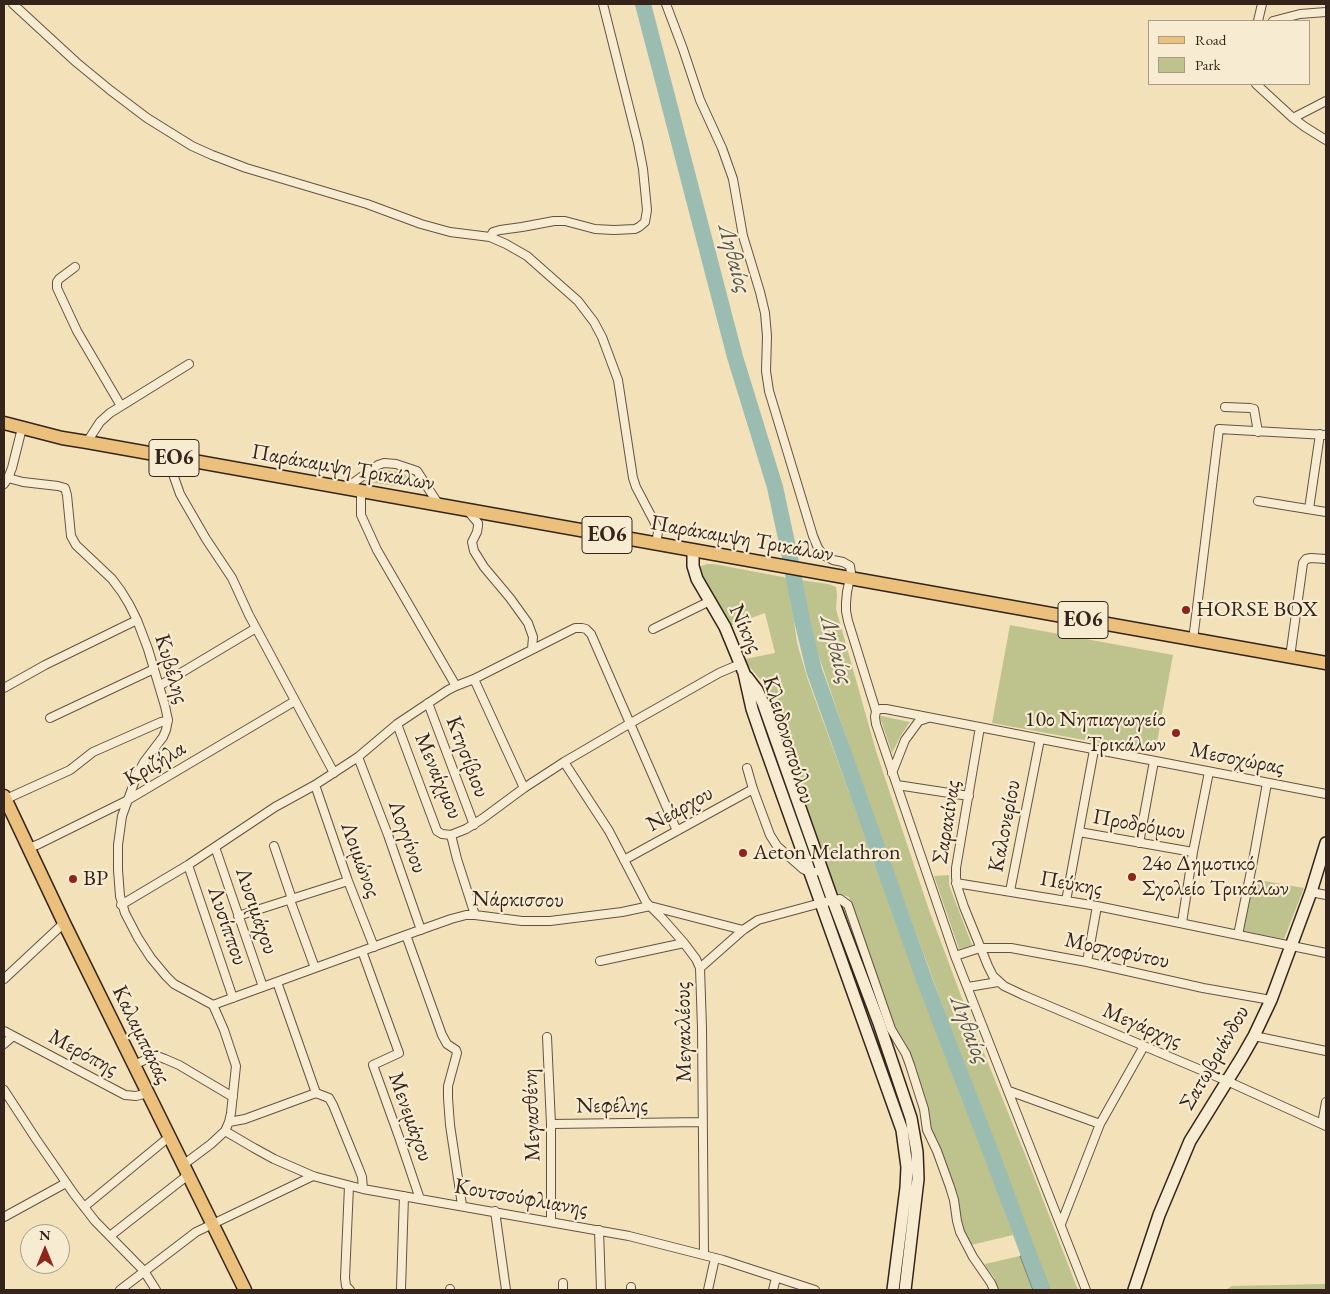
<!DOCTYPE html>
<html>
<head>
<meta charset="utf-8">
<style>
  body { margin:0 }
  #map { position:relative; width:1330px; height:1294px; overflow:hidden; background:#f3e1b9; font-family:"EB Garamond",serif }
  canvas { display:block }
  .frame { position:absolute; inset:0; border:5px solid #35241b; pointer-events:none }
  .legend { position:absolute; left:1148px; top:20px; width:162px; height:65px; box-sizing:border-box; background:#f7ecd2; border:1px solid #a99c89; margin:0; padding:6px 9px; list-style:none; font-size:15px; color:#35241b }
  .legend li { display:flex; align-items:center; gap:10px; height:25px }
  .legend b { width:25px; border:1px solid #a99c89 }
  .north { position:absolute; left:20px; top:1224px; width:50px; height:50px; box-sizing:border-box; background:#f7ecd2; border:1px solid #a99c89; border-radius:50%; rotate:0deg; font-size:14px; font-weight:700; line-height:20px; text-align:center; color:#35241b }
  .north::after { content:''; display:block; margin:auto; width:18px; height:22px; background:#8f2418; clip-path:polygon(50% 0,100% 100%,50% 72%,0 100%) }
</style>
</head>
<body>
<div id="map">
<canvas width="1330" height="1294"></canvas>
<div class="frame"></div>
<ul class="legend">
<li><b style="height:6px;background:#eac07c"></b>Road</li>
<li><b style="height:14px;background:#bec28d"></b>Park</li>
</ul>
<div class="north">N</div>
</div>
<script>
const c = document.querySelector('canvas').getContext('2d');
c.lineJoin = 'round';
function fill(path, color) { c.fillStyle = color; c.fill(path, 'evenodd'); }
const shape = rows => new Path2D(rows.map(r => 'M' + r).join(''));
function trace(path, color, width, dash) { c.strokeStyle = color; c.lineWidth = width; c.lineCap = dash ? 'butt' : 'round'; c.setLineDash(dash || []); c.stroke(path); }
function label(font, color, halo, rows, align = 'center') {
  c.font = font + ' "EB Garamond",serif'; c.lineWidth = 4.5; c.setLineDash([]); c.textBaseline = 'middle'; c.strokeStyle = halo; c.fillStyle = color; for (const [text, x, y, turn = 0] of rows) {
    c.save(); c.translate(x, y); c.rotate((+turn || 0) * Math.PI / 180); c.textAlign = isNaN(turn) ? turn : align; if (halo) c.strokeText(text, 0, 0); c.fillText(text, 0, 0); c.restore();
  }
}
fill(shape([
  [378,469,404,473,414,486,395,486,362,481],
  [707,564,714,564,788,578,797,643,808,680,935,1028,992,1176,1013,1235,971,1245,963,1232,930,1129,893,1026,857,917,849,897,837,893,769,704,784,721,773,698,760,679,748,665,745,659,775,653,765,613,729,626,702,580,699,569,701,566],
  [800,580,828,584,836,587,837,595,836,609,876,751,929,910,963,1001,1033,1174,1078,1290,1050,1290,975,1090,942,1004,865,793,807,621],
  [1010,625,1173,655,1155,753,992,723],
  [881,716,910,722,900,737,892,753,880,717],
  [949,875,949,885,972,945,959,949,934,876],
  [1253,879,1304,888,1284,939,1243,931],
  [1020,1256,1033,1290,998,1290,994,1277,986,1267,985,1264],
  [1326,1284,1326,1290,1225,1290,1232,1286]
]), '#bec28d');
const water = shape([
  [1035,1251,1050,1290,1033,1290,1020,1256,1035,1251]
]);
fill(water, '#9bbdb1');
trace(water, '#728075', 1);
trace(shape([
  [643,4,735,357,775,487,789,552,802,620,814,670,925,982,993,1158,1042,1290]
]), '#9bbdb1', 16);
const street = shape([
  [13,4,76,62,110,90,147,118,192,146,212,155,246,168,367,204,421,224,450,232,490,237,506,244,527,256,578,301,594,322,602,337,618,380,633,478,636,487,657,527,658,532,656,544],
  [666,4,683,49,700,100,722,148,733,179,743,236,760,292,765,313,767,336,766,371,769,391,813,536,818,548,823,555,833,560,843,562,850,566,851,573,847,592,846,603,846,611,848,621,876,711,875,717,876,724,955,956,1086,1290],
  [1258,21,1262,4],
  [1273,21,1300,14,1326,12],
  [1256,84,1293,118,1305,127,1326,140],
  [1293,118,1326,101],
  [490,237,493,232,500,230,522,227,554,221,565,221,595,229,614,230,635,229,639,227,645,222,647,210,643,169,638,143,603,4],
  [75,267,59,279,57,282,57,288,77,331,121,406],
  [1225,407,1250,408,1254,409,1258,432],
  [87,442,100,422,110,413,189,364],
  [167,457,180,494,206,539,232,578,249,615,334,773],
  [8,478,23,482,58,486,65,488,67,495,71,536,76,545,112,579,121,591,129,604,137,620,148,649,165,706,168,720,166,730,163,737,144,762,137,775,122,816,118,845,118,870,120,896,125,913,138,938,151,958,166,976,174,984,213,1005,224,1030,236,1066,231,1113,229,1122,225,1131,211,1144,183,1165],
  [4,484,8,478,12,468,22,428],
  [346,488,378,465,384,463,396,464,417,471,439,505],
  [361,491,361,515,377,550,456,686],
  [1258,501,1326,512],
  [1309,509,1320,434],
  [468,511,478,523,478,526,477,532,472,542,474,551,484,567,510,598,528,623,533,637,532,649],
  [653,629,710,601],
  [1193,640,1219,429,1326,435],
  [1290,657,1303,563,1306,559,1311,558,1326,559],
  [474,679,524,788],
  [159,686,256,628],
  [4,688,45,665,137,620],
  [428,703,474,825],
  [876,711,880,709,886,709,1326,794],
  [50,718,154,669],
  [397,724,437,831,442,834,451,835,466,829,482,819,524,788,564,762,629,724,719,673,740,664],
  [980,727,956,868,956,877,957,886,964,907,988,966,993,976,1004,986,1023,995,1227,1081,1326,1126],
  [358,757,388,835,421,930],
  [564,762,609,831,646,902,662,918,684,943,696,959,700,968,702,1028,704,1255],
  [747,768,753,789,770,835,777,846,803,869,811,873,822,870],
  [892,773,905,740,919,721,928,718],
  [315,785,348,881,374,947],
  [897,785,969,796],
  [6,799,70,770,93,752,161,722,168,720],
  [1079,832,1193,852],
  [451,835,457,859,475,915],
  [1139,843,1154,761],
  [274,846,292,899],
  [215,847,263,987],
  [29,848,39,844,126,801,295,701],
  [624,860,753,789],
  [188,865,233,998],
  [956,883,1097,906,1326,953],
  [1010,891,1040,739],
  [1311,892,1326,895],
  [290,900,315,968],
  [1066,901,1094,750],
  [121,905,188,865,275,807,315,785,358,757,397,724,448,690,456,686,474,679,575,628,582,628,586,629,591,634,677,831],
  [238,916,348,881],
  [1182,923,1193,852,1209,772],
  [406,935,442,1035,447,1044,456,1050,457,1053,448,1086,448,1098,450,1125,462,1205],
  [1238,935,1253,861,1267,783],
  [362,951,399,1053,373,1065,399,1137,420,1199],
  [955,956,980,948,1011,948,1087,962,1203,988,1271,1000],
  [600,961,684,943],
  [1087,962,1097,906],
  [700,968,743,930,758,920,821,903,840,899,848,905,891,1029,906,1054,910,1065,924,1109,927,1130,937,1151,950,1187,954,1200,957,1221,960,1232,973,1257,991,1283,994,1290],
  [4,979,64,923],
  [277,982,316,1093],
  [968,987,998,982],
  [213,1005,406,935,451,919,466,915,475,915,522,921,550,921,622,912,650,906,743,930],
  [4,1031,125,1095,136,1096,148,1093],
  [1254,1036,1326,1051],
  [547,1037,551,1124,551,1221],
  [4,1044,13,1036],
  [134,1065,149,1058,157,1056,165,1059,179,1065,233,1097],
  [4,1090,36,1139,74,1194,95,1221,144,1271,156,1290],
  [1009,1091,1100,1124],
  [316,1093,329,1098,333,1105,359,1169,362,1177,363,1189],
  [229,1122,245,1119,316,1093],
  [551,1124,703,1122],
  [1322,1124,1326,1102],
  [225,1131,254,1148,274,1159,313,1176,328,1180,363,1189,629,1236,723,1260,815,1290],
  [349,1186,345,1278,346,1286,350,1290],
  [84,1207,169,1137],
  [495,1211,506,1290],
  [4,1217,66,1183],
  [1061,1224,1100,1124,1144,1046],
  [599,1230,601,1290],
  [110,1236,188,1175],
  [563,1283,563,1290],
  [401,1289,404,1196],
  [450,1289,450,1290],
  [120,1290,196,1232,313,1176],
  [631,1290,631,1287],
  [708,1290,715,1258],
  [773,1290,776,1278]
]);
const secondary = shape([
  [693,551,693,566,697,579,725,627,744,673,752,709,763,741,902,1130,907,1167,906,1188,893,1290],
  [747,677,757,690,763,703,833,901,879,1023,911,1118,917,1152,918,1179,905,1290],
  [1134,1290,1159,1215,1190,1141,1242,1057,1254,1036,1271,1000,1311,892,1326,843]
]);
const primary = shape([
  [4,423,62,438,87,442,1326,663],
  [4,796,64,923,245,1290]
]);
trace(street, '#645342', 10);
trace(secondary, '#35241b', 14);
trace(primary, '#35241b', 15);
trace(street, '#f7ecd2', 8);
trace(secondary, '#f7ecd2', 11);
trace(primary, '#eac07c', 12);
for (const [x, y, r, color] of [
  [1186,610,5,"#8f2418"],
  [1176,733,5,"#8f2418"],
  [743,853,5,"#8f2418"],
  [1132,877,5,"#8f2418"],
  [73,879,5,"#8f2418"]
]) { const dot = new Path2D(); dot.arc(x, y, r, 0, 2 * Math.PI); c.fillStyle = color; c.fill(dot); trace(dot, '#f7ecd2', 2); }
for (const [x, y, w] of [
  [174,458,50],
  [607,535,50],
  [1083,620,50]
]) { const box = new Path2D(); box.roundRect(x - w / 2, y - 18.5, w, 37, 4); c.fillStyle = '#f7ecd2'; c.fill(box); trace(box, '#35241b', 1); }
label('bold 21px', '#35241b', null, [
  ["ΕΟ6",174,458],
  ["ΕΟ6",607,535],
  ["ΕΟ6",1083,620]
]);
label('22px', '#35241b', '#f7ecd2', [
  ["Παράκαμψη Τρικάλων",343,468,10],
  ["Παράκαμψη Τρικάλων",742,539,10],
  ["Νίκης",745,629,65],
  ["Κυβέλης",171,669,73],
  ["Κλειδονοπούλου",788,740,73],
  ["Κτησίβιου",467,757,69],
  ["Μεσοχώρας",1237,759,11],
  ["Κριζήλα",155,764,-31],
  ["Μεναίχμου",438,776,67],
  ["Νεάρχου",680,809,-29],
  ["Σαρακίνας",947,822,-81],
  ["Προδρόμου",1139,825,10],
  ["Καλονερίου",1005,826,-79],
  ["Λογγίνου",407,837,70],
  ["Λοιμώνος",360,860,70],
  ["Πεύκης",1071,884,10],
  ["Νάρκισσου",518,900,1],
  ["Λυσιμάχου",256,911,71],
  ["Λυσίππου",227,926,71],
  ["Μοσχοφύτου",1117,951,12],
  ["Μεγάρχης",1142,1026,23],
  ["Μεγακλέους",684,1032,-91],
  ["Καλαμπάκας",141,1035,64],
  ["Μερόπης",83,1053,28],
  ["Σατωβριάνδου",1215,1058,-60],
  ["Νεφέλης",612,1106,-1],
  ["Μεγασθένη",532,1115,-92],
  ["Μενεμάχου",410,1117,70],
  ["Κουτσούφλιανης",521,1198,10]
]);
label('22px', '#35241b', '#f7ecd2', [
  ["HORSE BOX",1196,610],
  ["10ο Νηπιαγωγείο",1166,720,"right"],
  ["Τρικάλων",1166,745,"right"],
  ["Aeton Melathron",753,853],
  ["24ο Δημοτικό",1142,864],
  ["Σχολείο Τρικάλων",1142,889],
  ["BP",83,879]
], 'left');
label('italic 24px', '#545248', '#f7ecd2', [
  ["Ληθαίος",734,259,75],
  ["Ληθαίος",836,650,75],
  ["Ληθαίος",969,1030,69]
]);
</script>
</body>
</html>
